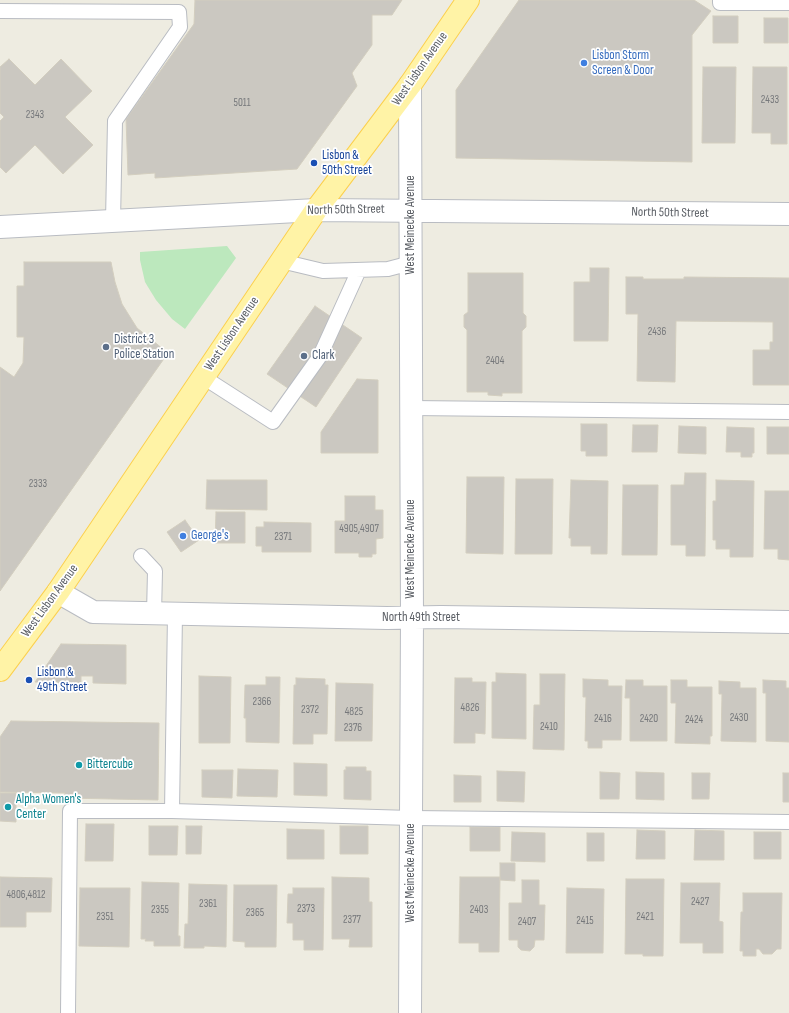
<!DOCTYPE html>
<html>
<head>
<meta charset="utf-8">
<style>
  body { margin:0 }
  canvas { display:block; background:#eeece1 }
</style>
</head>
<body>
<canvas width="789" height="1013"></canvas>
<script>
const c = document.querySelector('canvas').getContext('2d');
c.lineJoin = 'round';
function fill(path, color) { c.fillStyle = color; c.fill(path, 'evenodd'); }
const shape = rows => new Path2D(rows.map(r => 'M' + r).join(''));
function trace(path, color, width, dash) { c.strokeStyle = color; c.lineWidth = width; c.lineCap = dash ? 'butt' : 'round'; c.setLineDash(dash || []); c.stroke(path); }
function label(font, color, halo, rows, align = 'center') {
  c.font = font + ' "Sofia Sans Condensed",sans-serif'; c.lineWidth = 3.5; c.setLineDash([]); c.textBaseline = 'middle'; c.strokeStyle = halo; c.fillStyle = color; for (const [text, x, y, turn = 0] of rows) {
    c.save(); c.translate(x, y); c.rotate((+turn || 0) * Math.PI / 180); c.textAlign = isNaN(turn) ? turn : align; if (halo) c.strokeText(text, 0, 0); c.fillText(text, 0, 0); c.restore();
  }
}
fill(shape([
  [227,246,236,258,185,329,172,319,156,300,148,287,145,282,140,260,140,252]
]), '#bce8bd');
const building = shape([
  [195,0,402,0,392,15,372,15,372,45,352,73,357,86,297,169,155,178,155,173,128,175,126,119,194,24,195,0],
  [519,0,694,0,711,11,692,35,692,162,456,158,456,90,519,0],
  [713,16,738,16,738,43,713,43,713,16],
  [764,18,788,18,788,43,764,43,764,18],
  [9,59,35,85,61,59,92,91,65,117,93,145,63,174,35,145,6,173,0,167,0,121,4,117,0,113,0,67,9,59],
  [703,67,736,67,735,143,702,143,703,67],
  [753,67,787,67,787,144,771,144,771,133,752,133,753,67],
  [24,262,111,262,115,282,122,304,137,328,168,353,0,591,0,367,14,377,23,363,24,337,17,337,17,286,24,286,24,262],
  [590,268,609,268,608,341,574,341,574,282,590,282,590,268],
  [468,273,523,273,523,313,526,316,526,327,522,331,522,393,502,393,502,396,488,395,488,392,467,392,467,330,464,327,464,315,468,312,468,273],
  [626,277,643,277,643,279,684,279,684,277,789,278,789,385,753,385,753,350,770,350,770,342,773,342,773,322,676,321,675,382,637,381,638,314,626,314,626,277],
  [315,306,362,338,316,407,267,374,315,306],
  [357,379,378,380,378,453,321,453,321,432,357,379],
  [581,424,607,424,607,456,586,456,586,451,581,451,581,424],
  [633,425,658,425,657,452,632,452,633,425],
  [679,426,706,427,706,454,678,453,679,426],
  [727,427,754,428,754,453,752,453,752,457,741,457,741,452,726,452,727,427],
  [767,427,789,427,789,454,767,454,767,427],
  [685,473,706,473,705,556,686,556,686,545,671,545,671,485,684,485,685,473],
  [467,477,504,477,503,554,466,553,467,477],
  [516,479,553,479,552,554,515,554,516,479],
  [207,480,267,480,267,510,206,509,207,480],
  [571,480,608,481,607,554,591,554,591,546,571,546,571,538,569,538,571,480],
  [716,480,754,481,753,557,730,557,730,549,716,549,716,540,713,540,713,501,716,501,716,480],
  [623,485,658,485,657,555,622,555,623,485],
  [765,491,789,491,789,560,778,559,778,549,764,549,765,491],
  [345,496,375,496,375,510,383,510,383,538,376,539,376,554,372,554,372,557,359,557,359,553,335,553,335,521,345,521,345,496],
  [216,512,245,512,245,543,215,543,216,512],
  [185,520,199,540,181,552,167,532,185,520],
  [264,522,311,523,311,552,262,552,262,546,256,546,256,527,264,527,264,522],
  [61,644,126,645,126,684,93,683,93,676,81,676,81,683,35,682,61,644],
  [496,673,526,674,526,739,492,738,492,682,496,682,496,673],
  [540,674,565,674,564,750,533,749,534,705,540,705,540,674],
  [199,676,231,677,230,743,199,743,199,676],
  [266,677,280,677,279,743,246,742,246,718,244,718,245,685,266,685,266,677],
  [296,678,325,679,325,685,328,685,327,734,313,734,313,744,293,744,294,685,296,685,296,678],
  [455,678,472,678,472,682,486,682,485,734,475,733,475,743,454,743,455,678],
  [583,679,608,680,608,686,622,686,621,740,602,740,602,748,588,748,588,741,585,741,586,697,583,697,583,679],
  [626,680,643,680,643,686,667,686,667,741,630,741,630,698,625,698,626,680],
  [671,680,687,680,687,687,712,687,712,736,710,736,710,744,675,743,676,703,671,703,671,680],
  [763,680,786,681,786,688,789,688,789,742,766,741,766,693,763,693,763,680],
  [719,681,740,682,740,688,756,688,756,742,721,741,722,694,719,694,719,681],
  [336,683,373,684,372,741,335,741,336,683],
  [11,721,159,723,158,800,65,798,65,793,0,792,0,737,11,721],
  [294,763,327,764,327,796,294,795,294,763],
  [346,767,366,767,366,771,371,771,371,800,344,799,344,770,346,770,346,767],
  [238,769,278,770,277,797,237,796,238,769],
  [202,770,233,770,232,798,202,797,202,770],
  [497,771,525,772,524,802,497,801,497,771],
  [600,772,620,773,619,799,600,799,600,772],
  [636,772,664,773,664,800,636,799,636,772],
  [692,773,710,773,709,799,692,799,692,773],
  [783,773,789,773,789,802,783,802,783,773],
  [454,775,481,776,481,802,454,802,454,775],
  [0,793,16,793,16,822,0,821,0,793],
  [86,824,114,824,113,861,85,861,86,824],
  [149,826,178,826,177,855,149,855,149,826],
  [186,826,202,826,201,854,186,854,186,826],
  [340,826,368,826,368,854,340,854,340,826],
  [470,827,500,827,500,851,470,851,470,827],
  [287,829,324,830,324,859,287,859,287,829],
  [637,830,665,831,665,859,636,859,637,830],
  [695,830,724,831,724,860,694,860,695,830],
  [512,832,545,833,545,862,511,861,512,832],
  [754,832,781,832,781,859,754,859,754,832],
  [587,833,604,833,604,861,587,861,587,833],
  [500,863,515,863,515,881,500,880,500,863],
  [0,877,52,878,51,912,26,912,26,927,0,927,0,877],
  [332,877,369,878,369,902,372,902,372,947,349,947,350,939,332,939,332,877],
  [460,877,500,877,499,952,479,952,479,943,459,943,460,877],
  [626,879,664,879,663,956,643,956,643,954,625,954,626,879],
  [522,880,539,880,539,905,545,905,544,940,535,940,534,947,530,951,521,950,518,947,518,940,509,940,509,903,522,903,522,880],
  [142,882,179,883,178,936,180,936,180,946,154,946,154,941,145,941,146,939,141,939,142,882],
  [681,883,720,883,719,921,723,922,723,953,703,953,703,943,680,943,681,883],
  [189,884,227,885,226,947,204,946,204,948,184,948,185,924,188,924,189,884],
  [234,885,277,885,276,947,245,947,245,942,233,941,234,885],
  [80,888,130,888,129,947,79,946,80,888],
  [293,888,324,888,323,950,304,950,304,940,293,940,293,923,287,923,288,894,293,894,293,888],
  [567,888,604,889,603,953,566,953,567,888],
  [743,893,782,893,781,949,777,949,772,954,763,954,759,949,756,949,756,956,743,956,743,951,740,951,741,912,743,912,743,893]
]);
fill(building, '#cbc8c1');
trace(building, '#d3cebf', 1);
const service = shape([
  [720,0,720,3,789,3],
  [0,11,179,12,180,27,115,121,113,221],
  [281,261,323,271,388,269,411,263],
  [203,377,273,422,320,356,359,270],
  [411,408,789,412],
  [141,556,155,571,154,614],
  [172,811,411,818,789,822],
  [68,1013,70,811,172,811,175,614]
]);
const minor = shape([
  [410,85,412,618,410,1013],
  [0,227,316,210,789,214],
  [58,592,93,612,387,618,441,617,789,622]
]);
const primary = shape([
  [0,670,58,592,316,210,410,85,468,0]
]);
trace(service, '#b9bcc2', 16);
trace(minor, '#b9bcc2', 24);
trace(primary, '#fcd04d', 24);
trace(service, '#fff', 14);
trace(minor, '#fff', 22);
trace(primary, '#fff3a6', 22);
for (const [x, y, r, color] of [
  [584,63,4,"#3f7fe0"],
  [314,163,4,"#1a4fb4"],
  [106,347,4,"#5c6f8a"],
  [304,356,4,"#5c6f8a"],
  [183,536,4,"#3f7fe0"],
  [29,680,4,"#1a4fb4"],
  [79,765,4,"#0f9aa8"],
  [8,807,4,"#0f9aa8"]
]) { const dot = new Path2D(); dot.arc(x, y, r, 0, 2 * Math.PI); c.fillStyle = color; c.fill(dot); trace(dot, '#fff', 1.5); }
label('11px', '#76787b', null, [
  ["2433",770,100],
  ["5011",242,103],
  ["2343",35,115],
  ["2436",657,332],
  ["2404",495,361],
  ["2333",38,484],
  ["4905,4907",359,529],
  ["2371",283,537],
  ["2366",262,702],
  ["4826",470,708],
  ["2372",310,710],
  ["4825",354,712],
  ["2430",739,718],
  ["2416",603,719],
  ["2420",649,719],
  ["2424",694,720],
  ["2410",549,727],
  ["2376",353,728],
  ["4806,4812",26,895],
  ["2427",700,902],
  ["2361",208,904],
  ["2373",306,909],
  ["2355",160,910],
  ["2403",479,910],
  ["2365",255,913],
  ["2351",105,917],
  ["2421",645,917],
  ["2377",352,920],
  ["2415",585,921],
  ["2407",527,922]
]);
label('13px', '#366cbe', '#fff', [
  ["Lisbon Storm",592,56],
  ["Screen & Door",592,71],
  ["George's",191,536]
], 'left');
label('13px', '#5a5e64', '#fff', [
  ["West Lisbon Avenue",420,69,-55],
  ["North 50th Street",346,210,-1],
  ["North 50th Street",670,213,1],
  ["West Meinecke Avenue",411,225,-90],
  ["West Lisbon Avenue",232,334,-56],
  ["West Meinecke Avenue",411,549,-90],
  ["West Lisbon Avenue",50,601,-54],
  ["North 49th Street",421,618],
  ["West Meinecke Avenue",411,873,-90]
]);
label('13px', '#164399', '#fff', [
  ["Lisbon &",322,156],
  ["50th Street",322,171],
  ["Lisbon &",37,673],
  ["49th Street",37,688]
], 'left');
label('13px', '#4e5e75', '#fff', [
  ["District 3",114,340],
  ["Police Station",114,355],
  ["Clark",312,356]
], 'left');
label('13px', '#0d838f', '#fff', [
  ["Bittercube",87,765],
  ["Alpha Women's",16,800],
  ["Center",16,815]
], 'left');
</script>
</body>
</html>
